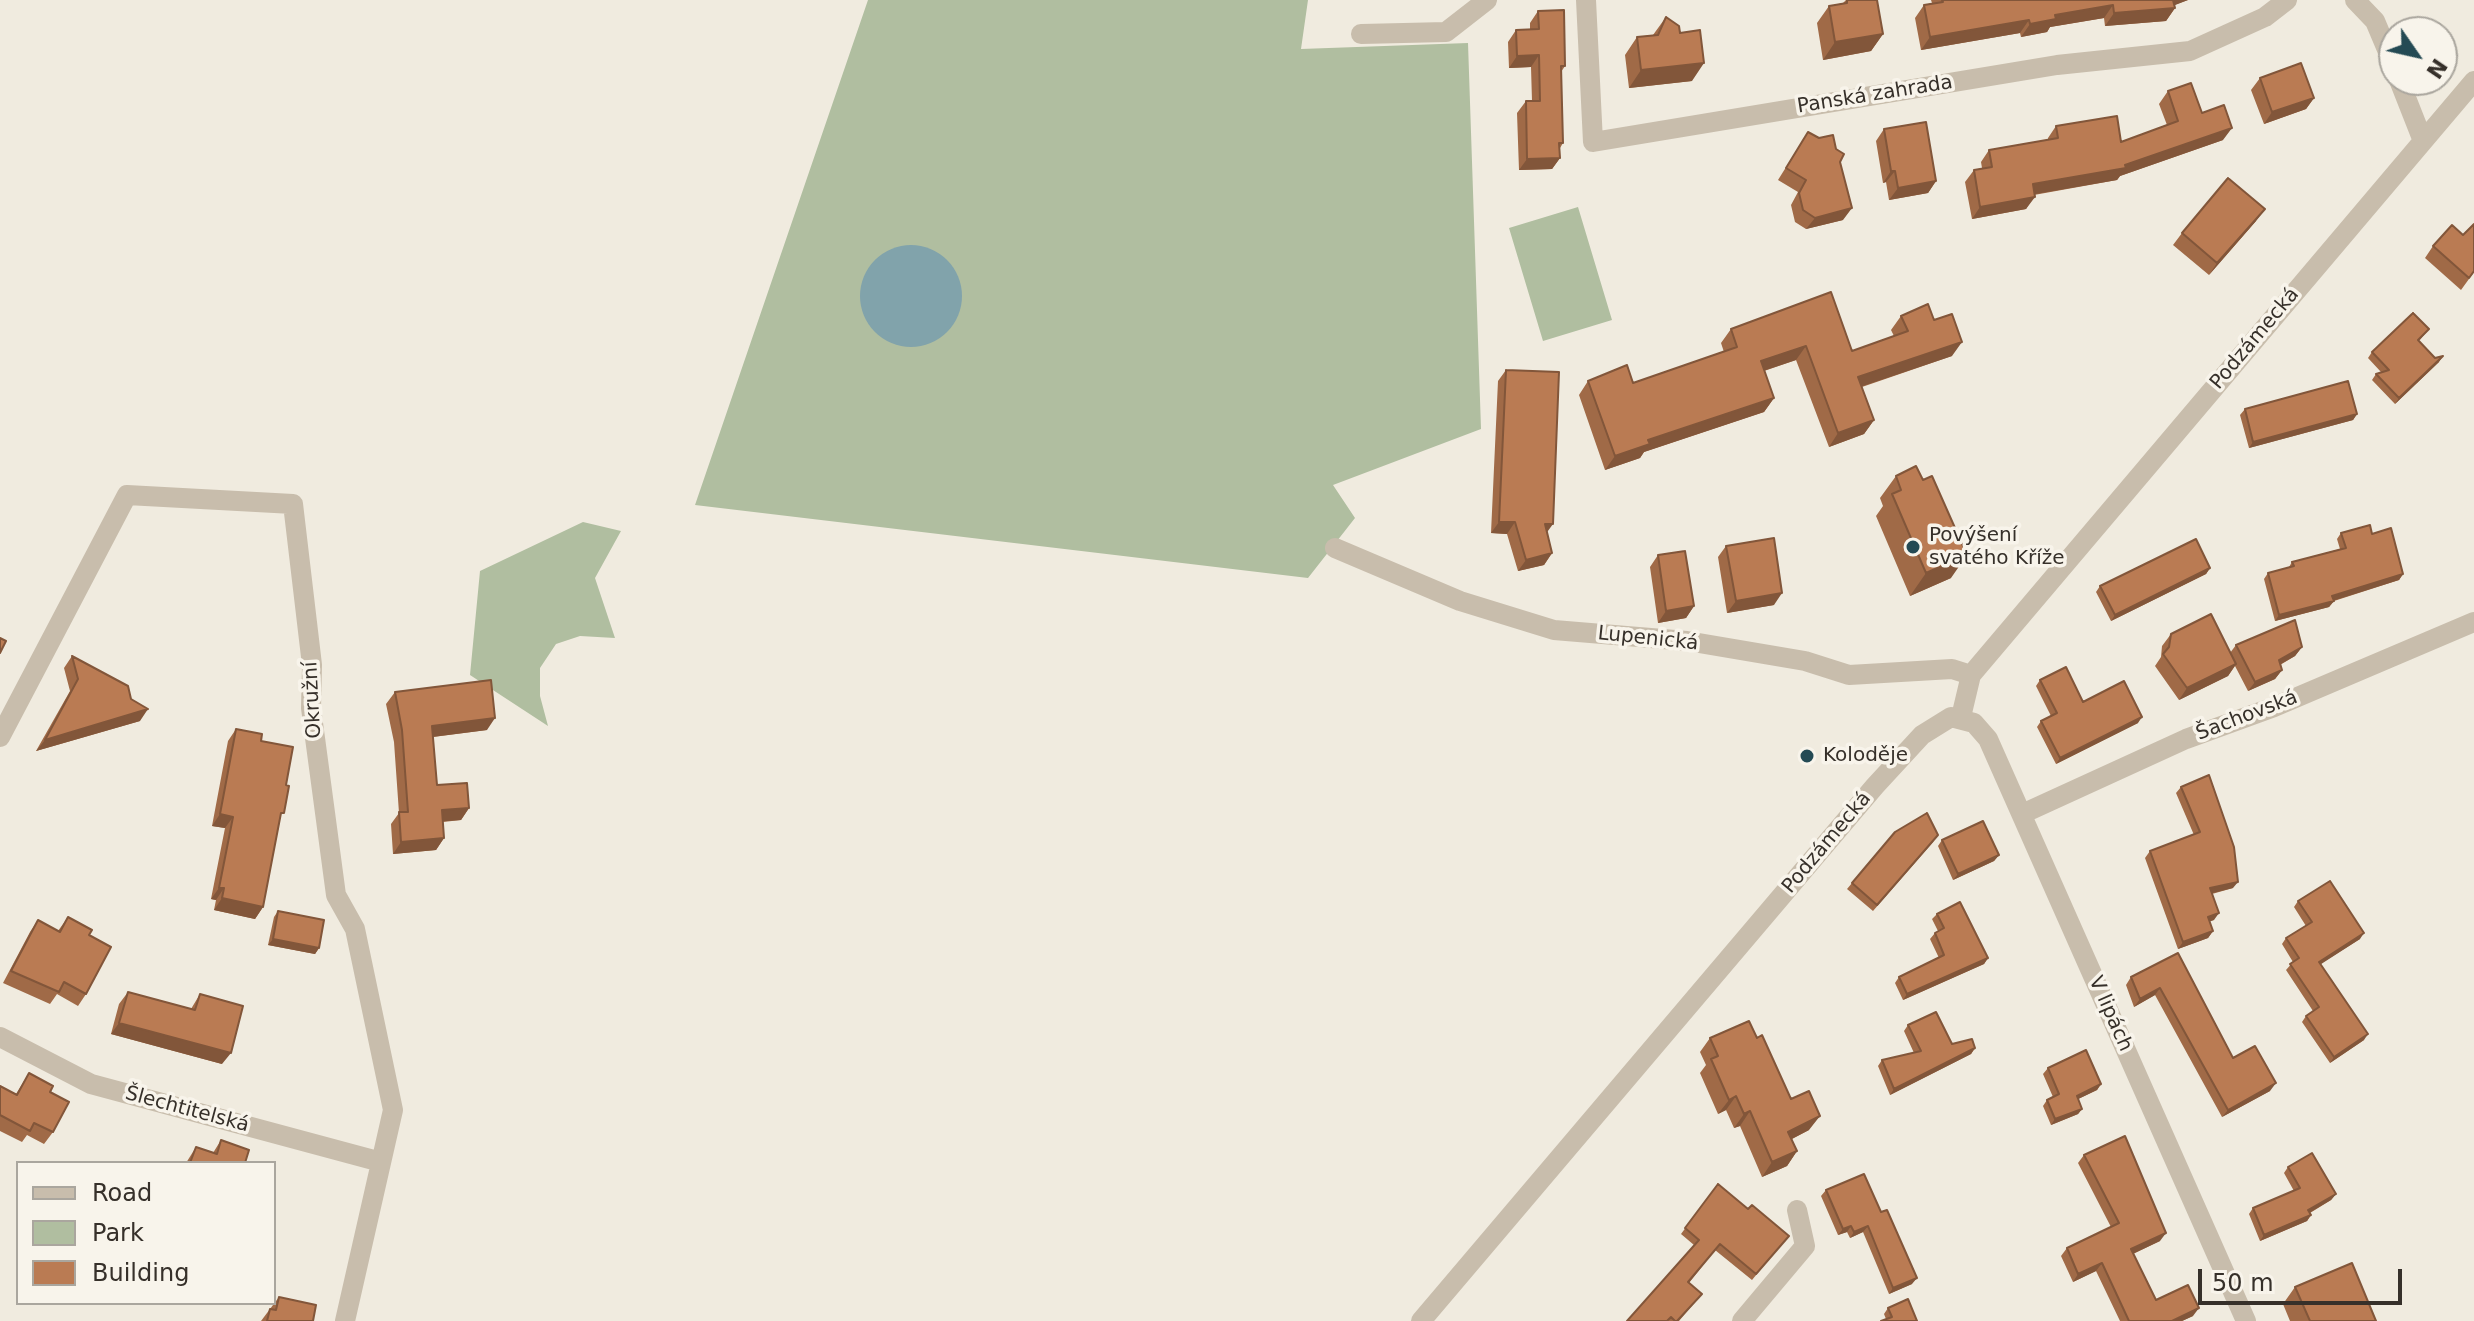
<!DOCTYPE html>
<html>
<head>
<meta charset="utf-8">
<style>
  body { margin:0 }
  #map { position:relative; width:2474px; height:1321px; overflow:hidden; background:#f0ebdf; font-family:"DejaVu Sans",sans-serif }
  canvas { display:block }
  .legend { position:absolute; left:16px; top:1161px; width:260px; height:144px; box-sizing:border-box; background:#f8f4eb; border:2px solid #aaa69e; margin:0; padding:10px 14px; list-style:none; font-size:24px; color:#36302a }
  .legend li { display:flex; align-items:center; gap:16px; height:40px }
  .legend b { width:40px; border:2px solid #aaa69e }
  .north { position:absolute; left:2378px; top:16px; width:80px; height:80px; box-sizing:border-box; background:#f8f4eb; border:2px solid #aaa69e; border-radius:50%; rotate:124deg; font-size:22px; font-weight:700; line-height:32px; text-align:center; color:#36302a }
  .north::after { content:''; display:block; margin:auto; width:28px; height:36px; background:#244a54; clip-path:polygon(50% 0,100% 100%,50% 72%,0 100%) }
  .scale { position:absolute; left:2198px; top:1269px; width:204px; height:36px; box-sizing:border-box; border:4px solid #36302a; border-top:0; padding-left:10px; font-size:24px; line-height:28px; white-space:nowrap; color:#36302a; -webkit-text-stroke:6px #f8f4eb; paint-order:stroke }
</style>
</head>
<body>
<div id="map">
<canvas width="2474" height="1321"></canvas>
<ul class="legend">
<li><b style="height:10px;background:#c8bdac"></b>Road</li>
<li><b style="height:22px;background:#b0bea0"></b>Park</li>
<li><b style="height:22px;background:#ba7b53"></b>Building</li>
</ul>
<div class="north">N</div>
<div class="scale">50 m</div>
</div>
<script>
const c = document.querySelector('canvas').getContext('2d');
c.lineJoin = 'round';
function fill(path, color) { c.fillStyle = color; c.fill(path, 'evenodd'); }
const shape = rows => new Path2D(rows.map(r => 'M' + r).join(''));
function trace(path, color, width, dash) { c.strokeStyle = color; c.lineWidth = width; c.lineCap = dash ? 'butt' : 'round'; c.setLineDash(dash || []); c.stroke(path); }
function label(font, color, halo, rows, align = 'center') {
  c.font = font + ' "DejaVu Sans",sans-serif'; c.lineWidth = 7; c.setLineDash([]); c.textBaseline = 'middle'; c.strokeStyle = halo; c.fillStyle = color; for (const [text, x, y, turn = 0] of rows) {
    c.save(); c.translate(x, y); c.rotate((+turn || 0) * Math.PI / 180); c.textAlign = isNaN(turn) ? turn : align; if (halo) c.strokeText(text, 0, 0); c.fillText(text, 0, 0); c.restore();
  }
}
fill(shape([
  [868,0,1308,0,1301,49,1468,43,1481,429,1333,485,1355,518,1308,578,695,505],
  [1578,207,1612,320,1543,341,1509,228],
  [583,522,621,531,595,578,615,638,580,636,556,644,540,668,540,696,548,726,470,675,480,571]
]), '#b0bea0');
fill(shape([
  '860 296a51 51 0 1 1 102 0a51 51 0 1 1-102 0Z'
]), '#81a3ab');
trace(shape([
  [1586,0,1593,142,2057,65,2190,51,2265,17,2287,0],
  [2355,0,2375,21,2394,66],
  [1361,34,1446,32,1487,0],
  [2399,80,2423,141],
  [1335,548,1460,601,1554,630,1687,641,1805,661,1849,675,1952,669,1971,675],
  [1961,717,1971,675,2474,81],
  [0,737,127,495,293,504,312,665,311,708,336,895,355,929,393,1110,345,1321],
  [2022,814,2186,739,2274,707,2474,622],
  [0,1037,91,1084,381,1162],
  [1421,1321,1875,786,1922,735,1951,717,1974,723,1988,739,2246,1321],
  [1742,1321,1805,1246,1797,1210]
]), '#c8bdac', 20);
fill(shape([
  [1846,0,1877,0,1883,34,1871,51,1823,60,1817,23,1829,6,1843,3],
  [1931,0,2188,0,2174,5,2175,8,2166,21,2105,26,2104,18,2050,27,2047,32,2021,37,2020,33,1921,50,1915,18,1924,5,1932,3],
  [1538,11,1565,66,1561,72,1563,143,1560,148,1560,158,1552,169,1519,170,1517,113,1526,101,1532,101,1531,67,1509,68,1508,42,1516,30,1530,30,1530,23],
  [1666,17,1692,81,1629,88,1625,55,1637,37,1653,35],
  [2260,78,2314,98,2306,109,2264,124,2251,90],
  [2168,91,2202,113,2223,140,2120,176,2117,180,2034,195,2026,209,1972,219,1965,182,1974,170,1982,168,1981,162,1989,150,2048,140,2048,138,2056,126,2121,142,2167,125,2159,104],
  [1884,129,1936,181,1928,193,1889,200,1886,182,1883,183,1876,141],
  [1808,132,1840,162,1843,220,1806,229,1795,222,1791,205,1798,192,1778,180],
  [2256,221,2209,275,2173,245,2182,233],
  [2433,246,2474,272,2461,290,2425,258],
  [1901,316,1934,320,1952,356,1862,387,1874,420,1864,434,1829,447,1796,360,1764,371,1774,398,1764,412,1644,452,1640,458,1605,470,1579,395,1588,381,1633,383,1724,352,1721,343,1731,329,1852,351,1894,336,1891,330],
  [2429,329,2419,341,2439,362,2395,404,2372,380,2376,374,2381,372,2368,358,2372,352],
  [1506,370,1552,553,1544,565,1518,571,1507,534,1491,533,1498,381],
  [2245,409,2357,414,2353,420,2249,448,2240,415],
  [1896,476,1951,578,1910,596,1876,516,1883,506,1880,498],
  [2341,533,2372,534,2403,574,2399,580,2334,601,2329,607,2275,621,2264,579,2268,573,2289,567,2292,562,2340,549,2337,539],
  [1726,546,1774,605,1727,613,1718,557],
  [1658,555,1694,606,1686,618,1658,623,1650,567],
  [2210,568,2206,574,2111,621,2096,592,2100,586],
  [2171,634,2230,653,2236,645,2302,647,2295,656,2280,665,2282,670,2275,679,2248,691,2235,666,2228,676,2179,700,2155,666,2161,657,2162,646],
  [72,656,131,699,140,721,36,751,70,691,64,668],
  [2040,680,2083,702,2138,723,2056,764,2037,727,2041,721,2051,716,2036,686],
  [395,692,487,730,433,737,437,785,469,808,461,820,443,822,444,838,436,850,393,854,391,824,399,813,394,742,386,704],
  [236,729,261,741,280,820,263,907,255,919,214,910,216,900,211,899,225,828,212,826,228,741],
  [2181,787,2233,888,2212,894,2214,920,2209,921,2213,931,2208,938,2178,949,2145,858,2150,851,2194,835,2176,793],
  [1942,840,1999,855,1994,861,1953,880,1938,846],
  [1934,841,1873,911,1847,889,1852,883],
  [2298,901,2360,939,2320,964,2364,1040,2330,1063,2302,1022,2306,1016,2313,1011,2286,970,2293,962,2282,944,2286,938,2306,926,2294,907],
  [278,911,319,948,315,954,268,945,274,917],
  [1937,914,1988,958,1984,964,1903,1000,1895,983,1899,977,1939,958,1930,939,1935,933,1938,931,1932,919],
  [68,917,89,935,86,994,78,1006,57,994,50,1004,3,983,30,932,38,920,58,931],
  [2178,953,2233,1058,2270,1091,2222,1117,2155,995,2134,1007,2126,985,2131,977],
  [128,992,191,1009,200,994,222,1064,111,1034,119,1004],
  [1908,1025,1952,1044,1975,1048,1971,1054,1890,1095,1878,1066,1882,1060,1914,1053,1904,1031],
  [1710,1038,1757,1038,1809,1130,1792,1139,1797,1151,1787,1166,1762,1177,1740,1126,1734,1128,1726,1110,1718,1114,1700,1073,1706,1065,1700,1052],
  [2048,1068,2101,1084,2097,1090,2078,1099,2082,1109,2078,1114,2051,1125,2043,1106,2047,1100,2053,1097,2043,1074],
  [29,1073,50,1092,53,1132,44,1144,27,1135,22,1142,0,1131,0,1086,16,1094],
  [221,1140,245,1163,186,1163,196,1147,213,1153],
  [2084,1155,2160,1241,2133,1254,2156,1300,2193,1316,2182,1321,2120,1321,2096,1271,2073,1282,2061,1256,2067,1248,2111,1227,2078,1163],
  [2288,1167,2336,1194,2331,1200,2310,1213,2311,1215,2307,1221,2260,1241,2249,1214,2253,1208,2294,1191,2284,1173],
  [1718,1184,1784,1241,1752,1280,1715,1250,1689,1283,1702,1294,1679,1321,1627,1321,1694,1245,1681,1234],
  [1826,1190,1881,1212,1912,1284,1889,1294,1863,1232,1850,1238,1847,1232,1838,1235,1821,1196],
  [2295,1287,2376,1321,2290,1321,2283,1304],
  [279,1297,313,1321,261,1321],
  [1888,1308,1917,1321,1886,1319,1884,1314]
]), '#a06a47');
fill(shape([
  [2170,0,2188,0,2165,9,2175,8,2166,21,2105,26,2114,13],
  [2113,5,2104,18,2050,27,2047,32,2021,37,2030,24,2055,15],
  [2029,20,2020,33,1921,50,1930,37],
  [1883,34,1871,51,1823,60,1835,42],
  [1539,55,1531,67,1509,68,1517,56],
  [1704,63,1692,81,1629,88,1641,70],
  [2314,98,2306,109,2264,124,2272,112],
  [2232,128,2223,140,2120,176,2117,180,2024,196,2033,184,2125,165],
  [1560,158,1552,169,1519,170,1527,159],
  [1891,171,1895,171,1886,182,1883,183],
  [1936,181,1928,193,1889,200,1898,188],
  [2035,197,2026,209,1972,219,1980,207],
  [1852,208,1843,220,1806,229,1815,218],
  [2265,209,2256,221,2209,275,2217,263],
  [1962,342,1952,356,1848,391,1858,377],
  [1806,346,1796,360,1751,375,1761,361],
  [2443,356,2439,362,2395,404,2399,398],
  [1774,398,1764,412,1644,452,1640,458,1605,470,1615,456,1648,440],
  [2357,414,2353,420,2249,448,2253,442],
  [1874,420,1864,434,1829,447,1838,433],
  [1499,522,1515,522,1507,534,1491,533],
  [1545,524,1553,524,1545,535],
  [1552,553,1544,565,1518,571,1526,560],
  [1967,555,1951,578,1910,596,1926,573],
  [2210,568,2206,574,2111,621,2115,615],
  [2403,574,2399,580,2329,602,2334,601,2329,607,2275,621,2279,615,2332,596],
  [1782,593,1774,605,1727,613,1736,601],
  [1694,606,1686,618,1658,623,1666,611],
  [2302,647,2295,656,2272,669,2279,660],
  [2236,664,2228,676,2179,700,2187,688],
  [2282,670,2275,679,2248,691,2255,682],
  [148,709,140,721,36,751,45,740],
  [2142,717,2138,723,2056,764,2060,758],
  [495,718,487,730,424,738,432,726],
  [469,808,461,820,434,822,442,810],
  [220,814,233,817,225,828,212,826],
  [444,838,436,850,393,854,401,842],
  [1999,855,1994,861,1953,880,1958,874],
  [2238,882,2233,888,2205,895,2210,888],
  [219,888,224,888,216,900,211,899],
  [222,898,263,907,255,919,214,910],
  [2219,913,2214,920,2203,924,2208,917],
  [2213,931,2208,938,2178,949,2183,942],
  [2364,933,2360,939,2315,968,2319,962],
  [273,939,319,948,315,954,268,945],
  [1988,958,1984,964,1903,1000,1907,994],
  [2160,988,2155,995,2134,1007,2140,999],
  [119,1023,231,1053,222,1064,111,1034],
  [2368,1034,2364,1040,2330,1063,2334,1057],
  [1975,1048,1971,1054,1890,1095,1894,1089],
  [2276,1083,2270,1091,2222,1117,2228,1110],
  [2101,1084,2097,1090,2072,1102,2077,1096],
  [1736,1096,1726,1110,1718,1114,1729,1100],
  [2082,1109,2078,1114,2051,1125,2055,1119],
  [1750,1111,1740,1126,1734,1128,1744,1114],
  [1820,1116,1809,1130,1778,1146,1788,1132],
  [1797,1151,1787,1166,1762,1177,1772,1162],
  [2336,1194,2331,1200,2304,1216,2308,1210],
  [2311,1215,2307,1221,2260,1241,2264,1235],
  [1851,1226,1847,1232,1838,1235,1843,1229],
  [1868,1226,1863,1232,1850,1238,1854,1232],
  [2166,1233,2160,1241,2126,1257,2131,1249],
  [2102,1263,2096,1271,2073,1282,2078,1274],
  [1917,1278,1912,1284,1889,1294,1893,1288],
  [2199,1308,2193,1316,2182,1321,2172,1321]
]), '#82563a');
const building = shape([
  [1847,0,1877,0,1883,34,1835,42,1829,6,1847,3,1847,0],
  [1942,0,2173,0,2175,8,2114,13,2113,5,2055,15,2056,19,2030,24,2029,20,1930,37,1924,5,1943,2,1942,0],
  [1564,10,1565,66,1561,66,1563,143,1559,143,1560,158,1527,159,1526,101,1540,101,1539,55,1517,56,1516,30,1539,29,1538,11,1564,10],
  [1666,17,1679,26,1680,33,1700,30,1704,63,1641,70,1637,37,1658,35,1666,17],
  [2301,63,2314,98,2272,112,2260,78,2301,63],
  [2191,83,2202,113,2224,105,2232,128,2125,165,2126,168,2033,184,2035,197,1980,207,1974,170,1992,167,1989,150,2058,138,2056,126,2117,116,2121,142,2178,121,2168,91,2191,83],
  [1926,122,1936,181,1898,188,1895,171,1891,171,1884,129,1926,122],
  [1808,132,1819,138,1833,135,1836,149,1844,154,1840,162,1852,208,1815,218,1803,210,1799,193,1806,180,1786,168,1808,132],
  [2228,178,2265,209,2217,263,2182,233,2228,178],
  [2474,224,2474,271,2469,278,2433,246,2452,225,2463,235,2474,224],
  [1831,292,1852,351,1908,331,1901,316,1928,304,1934,320,1952,314,1962,342,1858,377,1874,420,1838,433,1806,346,1761,361,1774,398,1648,440,1650,444,1615,456,1588,381,1627,365,1633,383,1737,347,1731,329,1831,292],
  [2413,313,2429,329,2418,340,2435,358,2443,356,2399,398,2376,374,2389,370,2372,352,2413,313],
  [1506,370,1559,372,1553,524,1545,524,1552,553,1526,560,1515,522,1499,522,1506,370],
  [2348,381,2357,414,2253,442,2245,409,2348,381],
  [1916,466,1923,480,1932,476,1967,555,1926,573,1892,494,1901,490,1896,476,1916,466],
  [2370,525,2372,534,2391,528,2403,574,2332,596,2334,601,2279,615,2268,573,2294,566,2292,562,2346,548,2341,533,2370,525],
  [1774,538,1782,593,1736,601,1726,546,1774,538],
  [2196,539,2210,568,2115,615,2100,586,2196,539],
  [1685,551,1694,606,1666,611,1658,555,1685,551],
  [2211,614,2236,664,2187,688,2163,654,2169,647,2171,634,2211,614],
  [2295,620,2302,647,2279,660,2282,670,2255,682,2236,645,2295,620],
  [0,638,6,641,0,653,0,638],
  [72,656,128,686,131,699,148,709,45,740,78,679,72,656],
  [2066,667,2083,702,2124,681,2142,717,2060,758,2041,721,2057,713,2040,680,2066,667],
  [491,680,495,718,432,726,437,785,467,783,469,808,442,810,444,838,401,842,399,812,408,812,402,730,395,692,491,680],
  [236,729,262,734,261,741,293,747,286,785,289,786,284,813,281,813,263,907,222,898,224,888,219,888,233,817,220,814,236,729],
  [2209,775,2234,847,2238,882,2210,888,2219,913,2208,917,2213,931,2183,942,2150,851,2200,832,2181,787,2209,775],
  [1927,813,1938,835,1877,905,1852,883,1895,832,1927,813],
  [1983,821,1999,855,1958,874,1942,840,1983,821],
  [2330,881,2364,933,2319,962,2368,1034,2334,1057,2306,1016,2319,1007,2290,964,2299,958,2286,938,2312,922,2298,901,2330,881],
  [1960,902,1988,958,1907,994,1899,977,1944,955,1935,933,1944,928,1937,914,1960,902],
  [278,911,324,920,319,948,273,939,278,911],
  [68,917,92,930,89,935,111,947,86,994,64,982,59,992,11,971,38,920,60,932,68,917],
  [2178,953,2233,1058,2255,1046,2276,1083,2228,1110,2160,988,2140,999,2131,977,2178,953],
  [128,992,195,1010,200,994,243,1006,231,1053,119,1023,128,992],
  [1936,1012,1952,1044,1972,1039,1975,1048,1894,1089,1882,1060,1921,1051,1908,1025,1936,1012],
  [1749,1021,1757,1038,1762,1035,1791,1099,1809,1091,1820,1116,1788,1132,1797,1151,1772,1162,1750,1111,1744,1114,1736,1096,1729,1100,1711,1059,1718,1056,1710,1038,1749,1021],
  [2086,1050,2101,1084,2077,1096,2082,1109,2055,1119,2047,1100,2059,1094,2048,1068,2086,1050],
  [29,1073,53,1086,50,1092,69,1102,53,1132,34,1123,30,1131,0,1115,0,1086,17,1095,29,1073],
  [2125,1136,2166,1233,2131,1249,2156,1300,2188,1285,2199,1308,2172,1321,2129,1321,2102,1263,2078,1274,2067,1248,2119,1223,2084,1155,2125,1136],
  [221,1140,249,1150,245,1163,190,1163,196,1147,217,1154,221,1140],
  [2312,1153,2336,1194,2308,1210,2311,1215,2264,1235,2253,1208,2300,1188,2288,1167,2312,1153],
  [1864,1174,1881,1212,1887,1210,1917,1278,1893,1288,1868,1226,1854,1232,1851,1226,1843,1229,1826,1190,1864,1174],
  [1718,1184,1748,1209,1752,1205,1789,1236,1756,1274,1720,1244,1688,1282,1702,1294,1677,1321,1675,1321,1671,1317,1667,1321,1627,1321,1699,1240,1685,1228,1718,1184],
  [2352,1263,2376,1321,2310,1321,2295,1287,2352,1263],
  [279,1297,316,1305,313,1321,267,1321,270,1309,276,1310,279,1297],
  [1908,1299,1917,1321,1881,1321,1892,1317,1888,1308,1908,1299]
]);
fill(building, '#ba7b53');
trace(building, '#82563a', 2);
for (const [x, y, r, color] of [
  [1913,547,8,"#244a54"],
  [1807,756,8,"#244a54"]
]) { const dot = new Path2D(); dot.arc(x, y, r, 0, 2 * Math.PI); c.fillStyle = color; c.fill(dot); trace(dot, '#f8f4eb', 3); }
label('20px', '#36302a', '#f8f4eb', [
  ["Panská zahrada",1875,95,-9],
  ["Podzámecká",2255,339,-50],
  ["Lupenická",1648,639,6],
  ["Okružní",313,700,-93],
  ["Šachovská",2247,716,-21],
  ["Podzámecká",1827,843,-50],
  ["V lipách",2110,1014,66],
  ["Šlechtitelská",187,1110,15]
]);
label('20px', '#36302a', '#f8f4eb', [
  ["Povýšení",1929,536],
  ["svatého Kříže",1929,559],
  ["Koloděje",1823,756]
], 'left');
</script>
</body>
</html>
